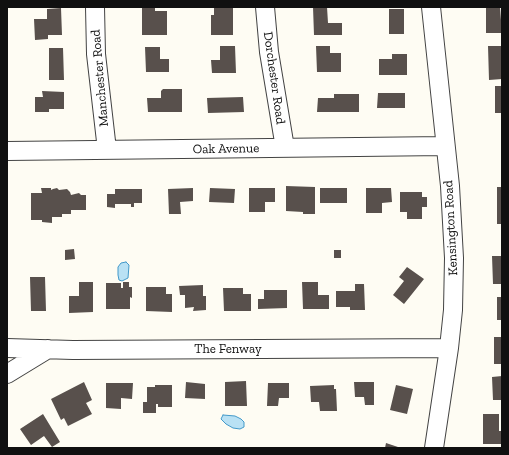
<!DOCTYPE html>
<html>
<head>
<meta charset="utf-8">
<style>
  body { margin:0 }
  #map { position:relative; width:509px; height:455px; overflow:hidden; background:#fefcf3; font-family:"Zilla Slab",serif }
  canvas { display:block }
  .frame { position:absolute; inset:0; border:8px solid #101010; pointer-events:none }
</style>
</head>
<body>
<div id="map">
<canvas width="509" height="455"></canvas>
<div class="frame"></div>
</div>
<script>
const c = document.querySelector('canvas').getContext('2d');
c.lineJoin = 'round';
function fill(path, color) { c.fillStyle = color; c.fill(path, 'evenodd'); }
const shape = rows => new Path2D(rows.map(r => 'M' + r).join(''));
function trace(path, color, width, dash) { c.strokeStyle = color; c.lineWidth = width; c.lineCap = dash ? 'butt' : 'round'; c.setLineDash(dash || []); c.stroke(path); }
function label(font, color, halo, rows, align = 'center') {
  c.font = font + ' "Zilla Slab",serif'; c.lineWidth = 4; c.setLineDash([]); c.textBaseline = 'middle'; c.strokeStyle = halo; c.fillStyle = color; for (const [text, x, y, turn = 0] of rows) {
    c.save(); c.translate(x, y); c.rotate((+turn || 0) * Math.PI / 180); c.textAlign = isNaN(turn) ? turn : align; if (halo) c.strokeText(text, 0, 0); c.fillText(text, 0, 0); c.restore();
  }
}
const water = shape([
  [126,262,129,265,128,278,122,281,119,280,118,275,118,267,121,263,126,262],
  [223,415,235,416,241,419,244,422,244,427,240,429,233,428,226,424,221,419,223,415]
]);
fill(water, '#b9e1f4');
trace(water, '#4399c9', 1);
fill(shape([
  [214,7,233,7,233,35,211,35,211,15,214,15],
  [313,7,327,7,328,23,342,23,342,35,314,35],
  [486,7,500,7,502,33,486,33],
  [61,8,62,35,48,35,48,39,35,40,34,19,47,19,47,9],
  [142,8,155,8,155,11,167,11,167,35,142,35],
  [389,9,404,9,404,34,389,34],
  [220,46,235,46,236,73,212,73,211,60,220,60],
  [316,46,330,46,330,53,341,53,341,72,317,72],
  [488,46,502,46,502,79,489,80],
  [145,47,160,47,160,59,169,59,169,72,146,72],
  [49,48,63,48,64,80,49,80],
  [392,54,407,54,407,75,379,75,379,59,392,59],
  [495,86,502,86,502,113,495,113],
  [163,89,182,89,182,112,148,112,147,98,161,98,161,91],
  [42,91,64,92,64,109,49,109,49,112,35,112,35,97,43,97],
  [378,93,405,93,405,108,377,108],
  [334,94,359,94,359,112,317,112,318,98,334,98],
  [243,97,244,112,208,113,207,98],
  [286,186,315,187,315,214,303,214,303,212,286,211],
  [497,187,502,187,502,224,497,224],
  [41,188,51,188,51,190,53,189,57,188,59,190,67,189,70,192,71,195,79,193,81,195,86,195,86,210,71,210,71,214,62,214,62,217,52,217,52,223,42,222,42,220,31,220,31,193,42,193],
  [193,188,193,201,180,202,181,214,169,214,168,189],
  [210,188,235,189,234,203,209,202],
  [249,188,275,188,275,202,265,202,265,212,249,212],
  [320,188,347,188,347,203,320,203],
  [366,188,391,188,392,202,382,203,382,213,366,213],
  [115,189,142,189,142,203,134,203,134,207,131,207,131,204,115,204,115,208,107,207,107,194,115,194],
  [400,192,422,192,422,197,427,197,427,207,422,207,422,219,407,219,407,212,400,212],
  [74,249,75,259,65,260,65,250],
  [334,250,341,250,341,258,334,258],
  [492,256,502,256,502,284,493,284],
  [407,267,424,279,404,304,393,295,404,281,399,277],
  [30,277,45,277,46,311,31,311],
  [79,282,93,282,93,312,69,313,69,296,79,296],
  [123,282,129,282,129,287,132,287,132,298,130,297,130,309,106,309,106,283,121,283,121,288,123,288],
  [302,282,318,282,318,295,329,295,329,309,303,309],
  [355,284,364,284,365,310,350,310,350,307,336,307,336,291,355,291],
  [203,285,203,296,206,296,206,310,193,311,194,307,185,308,185,295,180,295,179,286],
  [146,287,166,287,166,294,172,294,172,312,146,311],
  [223,288,243,288,243,294,251,294,251,311,224,311],
  [264,290,287,290,287,308,258,309,258,299,264,299],
  [497,297,502,297,502,320,497,320],
  [494,337,502,337,502,364,494,364],
  [502,376,502,400,493,400,492,377],
  [246,381,247,406,225,406,225,382],
  [84,382,92,400,86,403,92,414,68,426,64,418,61,420,51,399],
  [186,382,205,384,205,399,185,398],
  [354,382,374,382,374,405,365,405,364,397,355,397],
  [106,383,133,383,132,399,121,398,121,409,106,408],
  [268,383,289,383,289,398,279,398,278,406,267,406],
  [155,385,172,385,172,407,158,407,158,404,156,404,156,413,143,413,143,402,147,402,147,387,155,387],
  [334,385,334,389,336,389,337,411,320,411,319,402,311,402,310,386],
  [396,385,413,389,407,414,390,410],
  [43,414,60,442,52,447,44,436,31,445,20,429],
  [483,414,499,414,499,431,502,431,502,444,483,444],
  [386,443,401,448,385,448]
]), '#58504c');
const minor = shape([
  [95,7,96,54,107,150],
  [265,7,269,52,285,148],
  [431,7,450,186,454,258,453,310,449,348,434,448],
  [7,151,445,146],
  [7,348,73,350,449,348],
  [7,374,48,349]
]);
trace(minor, '#434343', 20);
trace(minor, '#fff', 18);
label('13px', '#101010', '#fff', [
  ["Manchester Road",100,78,-95],
  ["Dorchester Road",274,78,82],
  ["Oak Avenue",226,149,-1],
  ["Kensington Road",451,228,-93],
  ["The Fenway",228,349]
]);
</script>
</body>
</html>
